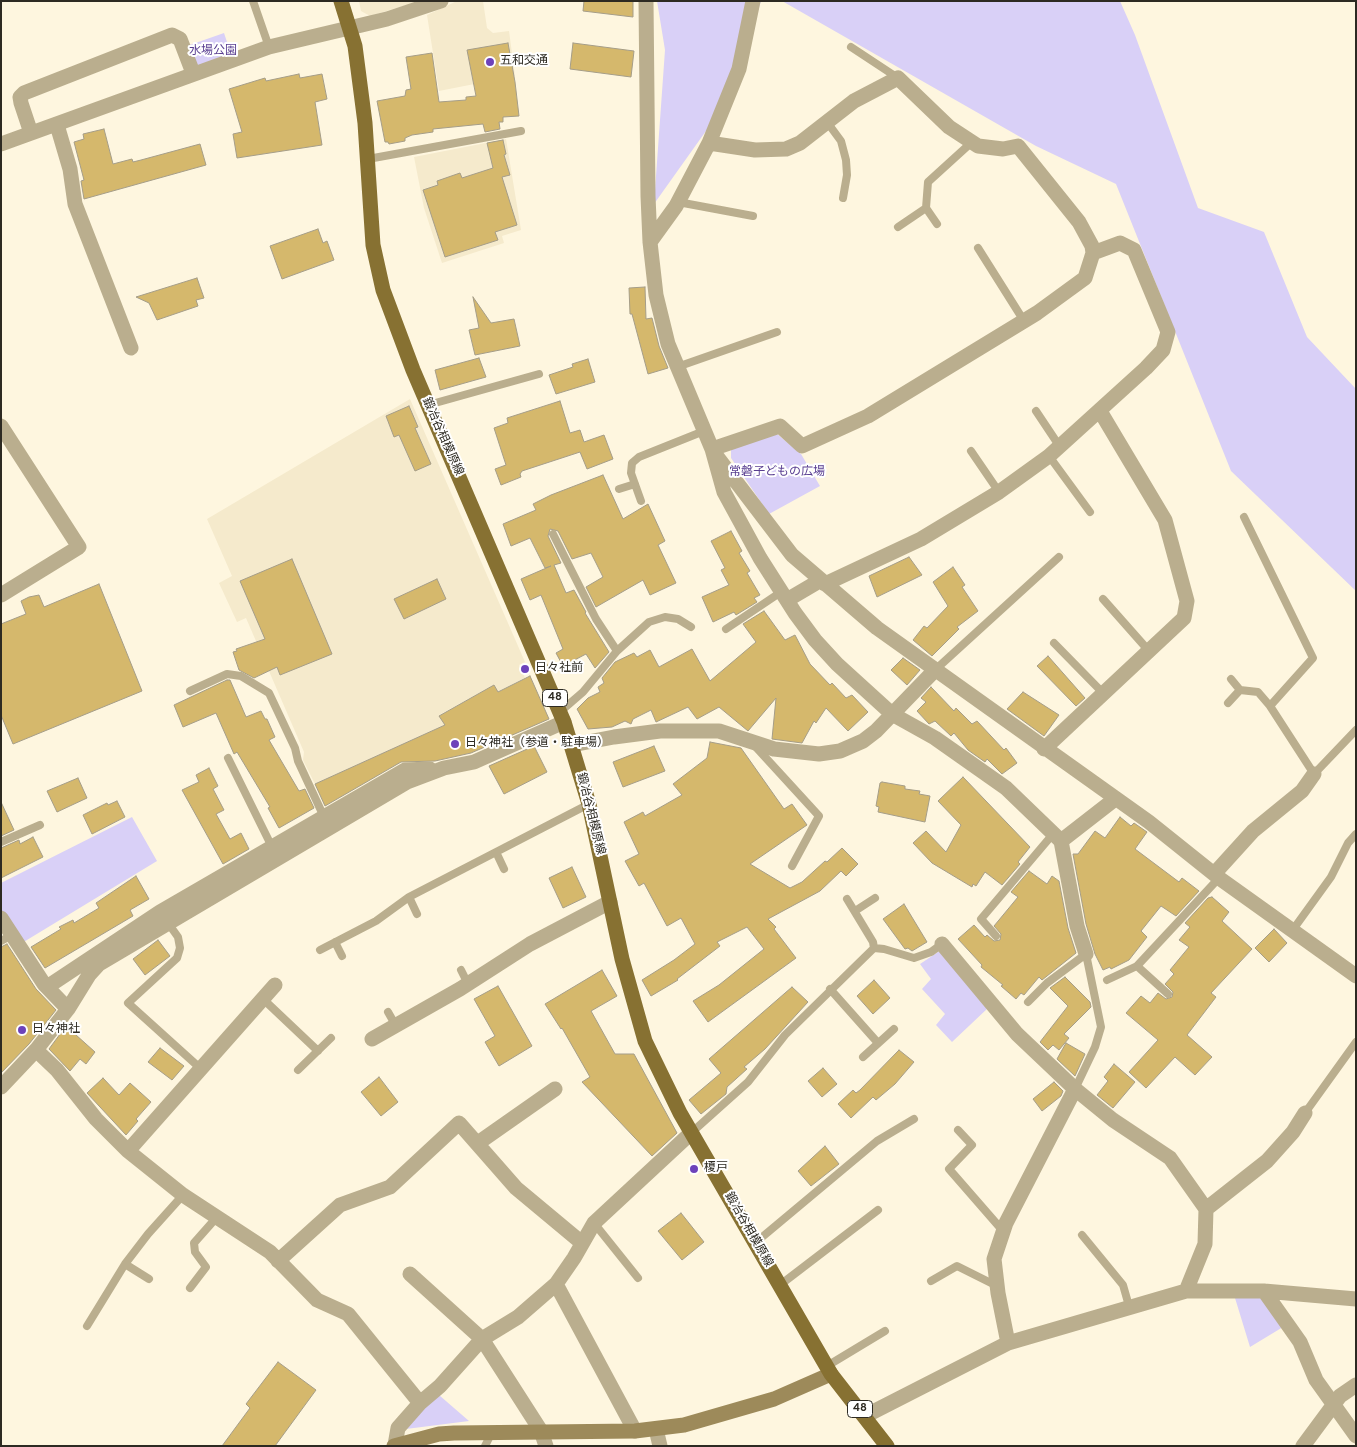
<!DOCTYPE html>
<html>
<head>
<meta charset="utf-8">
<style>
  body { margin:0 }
  #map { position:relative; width:1357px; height:1447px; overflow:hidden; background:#fef6df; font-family:Overpass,sans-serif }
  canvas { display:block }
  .frame { position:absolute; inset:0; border:2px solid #2d2a22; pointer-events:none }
</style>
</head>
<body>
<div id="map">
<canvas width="1357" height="1447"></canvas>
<div class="frame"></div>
</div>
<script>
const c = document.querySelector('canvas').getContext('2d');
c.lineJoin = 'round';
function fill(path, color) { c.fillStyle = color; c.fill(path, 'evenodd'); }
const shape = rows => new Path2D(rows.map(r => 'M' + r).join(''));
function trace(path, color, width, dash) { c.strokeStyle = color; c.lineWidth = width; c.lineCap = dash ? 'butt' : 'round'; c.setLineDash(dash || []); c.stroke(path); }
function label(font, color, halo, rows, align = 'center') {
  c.font = font + ' Overpass,"Noto Sans JP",sans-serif'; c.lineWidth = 4; c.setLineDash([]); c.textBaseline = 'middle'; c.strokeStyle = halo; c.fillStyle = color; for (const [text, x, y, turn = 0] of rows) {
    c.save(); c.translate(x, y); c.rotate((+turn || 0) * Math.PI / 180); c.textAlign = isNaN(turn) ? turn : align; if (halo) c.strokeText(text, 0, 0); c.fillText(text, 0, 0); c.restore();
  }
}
fill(shape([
  [359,1,420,1,370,16,361,11],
  [457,1,483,1,487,28,493,33,509,31,515,76,439,91,427,15],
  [506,139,521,230,502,236,504,243,442,263,424,208,414,157],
  [410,399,525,662,519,665,525,678,498,692,494,685,439,715,445,725,315,784,303,760,304,752,246,618,237,622,219,583,232,576,207,519]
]), '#f5eacc');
fill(shape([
  [657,1,761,1,733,93,654,204,665,50],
  [782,1,1120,1,1135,35,1198,208,1264,232,1307,337,1356,389,1356,591,1231,471,1116,184,1036,146],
  [224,33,233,60,193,73,184,47],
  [776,433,801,454,820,486,769,514,731,458,731,448],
  [132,817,157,861,22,943,1,911,1,883],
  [941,950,988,1008,952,1042,936,1025,945,1014,922,989,931,979,920,964],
  [1259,1296,1283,1327,1250,1347,1235,1298],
  [439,1395,469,1421,406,1429,417,1413]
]), '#d9d0f7');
const building = shape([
  [584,1,633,1,633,17,583,11,584,1],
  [508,43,515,82,519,116,503,117,503,122,499,122,500,129,485,132,483,124,433,129,433,132,412,135,405,138,405,141,389,144,388,142,385,142,377,101,405,96,406,90,411,89,406,57,432,53,439,102,466,100,466,97,476,96,467,50,508,43],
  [573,43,634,51,631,77,570,69,573,43],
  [299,74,300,78,322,74,327,99,315,102,322,145,237,158,233,134,242,132,229,89,265,78,266,81,299,74],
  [104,129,113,164,132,159,133,162,141,160,200,144,206,165,84,199,81,181,84,180,74,142,84,139,83,134,104,129],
  [503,140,506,154,504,155,510,175,502,177,517,225,495,232,498,240,445,257,423,190,438,185,437,181,460,173,462,178,493,168,487,143,503,140],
  [318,229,323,243,327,241,334,260,282,279,270,246,318,229],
  [197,278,204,298,196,300,198,306,157,320,149,303,136,297,197,278],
  [645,287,646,319,652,318,659,346,668,368,648,374,632,314,630,314,629,288,645,287],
  [473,297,491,323,514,319,520,346,475,355,469,330,479,328,473,297],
  [479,358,486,377,440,390,435,370,479,358],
  [588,359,595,382,556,394,549,375,573,367,572,364,588,359],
  [560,401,570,433,580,430,584,442,604,435,613,459,587,469,580,452,522,471,520,474,521,477,501,485,495,469,506,465,494,428,508,423,507,418,560,401],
  [409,406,418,427,415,428,431,464,415,471,399,435,394,437,386,416,409,406],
  [603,475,623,519,648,504,665,541,658,545,676,583,650,595,643,580,596,607,586,587,603,577,591,553,572,559,558,531,550,529,548,536,561,563,554,565,566,593,574,590,586,612,585,613,609,652,595,668,586,654,563,666,556,653,563,649,541,595,530,600,521,579,551,566,545,568,530,538,511,546,503,524,536,510,533,504,551,495,603,475],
  [731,531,742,551,739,553,750,571,747,573,760,595,754,598,757,602,736,615,734,612,713,622,702,597,729,585,721,570,725,568,711,541,731,531],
  [909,557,922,575,877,597,869,576,909,557],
  [292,559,332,654,280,675,277,667,254,678,239,670,233,652,237,651,236,649,265,639,240,581,292,559],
  [953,567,965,585,962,587,978,611,957,627,959,629,932,656,913,640,924,626,927,628,948,606,933,582,953,567],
  [437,579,446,599,404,619,394,599,437,579],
  [99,584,142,691,13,744,1,715,1,624,26,614,21,601,29,597,39,595,44,607,99,584],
  [764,611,785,640,795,635,810,664,830,685,832,683,846,698,852,695,868,712,848,731,826,708,816,723,814,721,802,743,772,739,776,698,748,731,719,707,697,719,688,707,656,722,651,710,633,719,631,724,625,721,612,727,588,729,577,709,588,698,600,692,598,687,604,683,602,678,615,662,634,653,637,657,650,650,659,667,692,649,710,681,756,642,743,624,764,611],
  [1048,656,1085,698,1076,706,1037,666,1048,656],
  [903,658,920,670,907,685,891,670,903,658],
  [530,676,549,719,471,753,435,761,401,762,325,806,315,784,445,725,439,716,494,685,498,692,530,676],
  [227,680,230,680,246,717,261,711,265,719,267,719,275,737,269,740,299,791,305,789,314,808,279,828,268,808,270,807,237,752,234,754,216,713,183,727,174,705,227,680],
  [931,687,954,711,956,708,972,724,977,721,1004,750,1006,748,1017,763,1002,774,987,759,985,762,968,750,954,733,951,736,935,721,929,724,917,711,926,702,921,698,931,687],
  [1023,692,1059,715,1044,736,1007,709,1023,692],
  [710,742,741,748,784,809,792,804,807,825,750,864,790,888,802,882,825,861,827,862,842,848,858,864,846,876,841,871,820,891,768,919,776,927,774,929,796,958,708,1022,693,1001,719,985,764,949,747,927,717,942,720,946,677,979,678,980,651,996,642,980,674,960,695,944,681,918,667,926,644,883,639,886,625,861,639,854,624,822,643,812,645,816,682,795,673,784,707,758,710,742],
  [534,746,547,772,504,794,489,766,534,746],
  [654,746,665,771,623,787,613,762,654,746],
  [209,768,218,786,213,789,224,810,216,814,230,839,241,833,249,849,223,864,182,790,199,782,196,775,209,768],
  [963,777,1030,847,1018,862,1020,864,1002,885,985,872,976,886,973,884,972,887,932,863,913,843,926,831,946,852,961,825,938,801,963,777],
  [78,778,87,798,57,812,47,791,78,778],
  [882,782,905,786,905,789,920,791,919,794,930,796,925,822,878,812,879,807,876,806,880,783,882,782],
  [117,801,125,817,92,834,83,815,107,803,108,805,117,801],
  [1,802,14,830,1,836,1,802],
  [1120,817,1131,826,1134,823,1147,832,1135,849,1179,882,1182,878,1199,891,1176,916,1161,906,1141,931,1147,937,1129,960,1111,969,1110,967,1103,970,1095,954,1086,924,1073,854,1078,854,1095,831,1105,838,1120,817],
  [33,837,43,857,1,878,1,848,19,840,20,844,33,837],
  [572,867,586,897,563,908,549,878,572,867],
  [1029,871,1047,884,1052,876,1059,881,1068,928,1076,953,1042,980,1039,977,1024,995,1021,993,1016,999,1001,986,1003,985,981,967,982,965,958,939,974,925,985,937,987,935,994,941,1000,940,1001,934,994,926,1018,897,1011,892,1029,871],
  [136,876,149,899,130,910,133,916,45,968,31,947,61,929,59,927,73,920,74,923,99,908,96,903,136,876],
  [1212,897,1229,912,1222,921,1252,949,1211,993,1216,997,1187,1035,1212,1057,1195,1075,1175,1057,1146,1088,1129,1072,1158,1040,1126,1013,1141,996,1150,1003,1158,993,1166,999,1172,997,1173,992,1165,984,1174,974,1170,970,1189,947,1179,940,1190,927,1185,923,1208,898,1212,897],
  [904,904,927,942,912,951,908,948,905,949,883,919,904,904],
  [1274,929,1287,943,1269,962,1255,948,1274,929],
  [158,940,170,956,145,975,133,959,158,940],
  [7,944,36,989,56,1010,29,1044,1,1073,1,947,7,944],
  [602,970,617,996,591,1011,615,1054,634,1054,677,1133,652,1156,582,1082,590,1077,562,1028,561,1029,545,1004,602,970],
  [1065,977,1090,1002,1091,1007,1064,1034,1069,1038,1059,1050,1053,1045,1048,1050,1040,1042,1068,1006,1050,988,1065,977],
  [874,980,890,998,873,1014,857,996,874,980],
  [498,986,532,1046,499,1066,485,1042,495,1036,474,999,498,986],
  [792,987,808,1002,765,1049,744,1067,747,1069,727,1087,726,1094,701,1114,689,1100,721,1073,709,1059,792,987],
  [66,1026,95,1052,86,1064,80,1059,70,1071,49,1049,66,1026],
  [1066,1043,1085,1054,1075,1076,1057,1059,1066,1043],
  [160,1048,184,1066,172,1080,148,1062,160,1048],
  [899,1050,914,1062,895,1084,876,1100,873,1097,851,1118,838,1104,853,1090,856,1093,860,1090,899,1050],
  [1114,1064,1135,1082,1113,1108,1097,1095,1108,1081,1104,1077,1114,1064],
  [823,1068,837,1084,822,1097,808,1081,823,1068],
  [379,1077,398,1102,381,1116,361,1092,379,1077],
  [103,1078,119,1095,130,1083,151,1102,136,1119,138,1121,126,1135,87,1093,103,1078],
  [1054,1082,1063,1091,1061,1096,1042,1111,1033,1099,1054,1082],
  [825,1146,839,1164,811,1186,798,1171,825,1146],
  [681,1213,704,1242,682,1260,658,1231,681,1213],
  [278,1362,316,1390,275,1446,222,1446,250,1408,246,1404,278,1362]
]);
fill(building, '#d5b86c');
trace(building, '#a59d88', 1);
trace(shape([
  [253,1,269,47],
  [851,47,898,78],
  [827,122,841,141,846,160,847,175,843,198],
  [368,159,521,131],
  [678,202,753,216],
  [926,208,937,224],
  [898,227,926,208,928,182,972,142],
  [978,248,1024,321],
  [677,367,777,332],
  [428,405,539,374],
  [1036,411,1060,447],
  [971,451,999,492],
  [1049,456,1090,512],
  [619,489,635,484],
  [641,501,631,473,632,463,639,457,704,431],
  [1244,517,1313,658,1270,706],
  [553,534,596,619,617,651],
  [1103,599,1149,651],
  [726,629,781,592],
  [1054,643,1103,693],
  [935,670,1059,557],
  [1231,679,1240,690,1258,692,1270,706,1314,774,1356,730],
  [190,691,227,674,241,676,269,693,295,748,298,761,324,817],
  [1228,703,1240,690],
  [561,711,583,692,617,651,649,622,665,617,678,619,691,627],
  [754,745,819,816,792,866],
  [228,758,272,847],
  [1,842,40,825],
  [496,852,504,869],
  [409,897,417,914],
  [847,899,873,942,874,948],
  [855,911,875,898],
  [168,923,178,937,180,948,177,958,128,1003,200,1068],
  [1292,931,1331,877,1348,843,1356,834],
  [996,936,981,919,1053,834],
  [1,941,12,935],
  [335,942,342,956],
  [320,950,376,921,409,897,589,804],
  [1137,966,1168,994],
  [461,970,468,984],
  [1107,980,1137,966,1219,878],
  [830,989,878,1043],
  [262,998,318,1051],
  [1028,1002,1047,983,1086,954,1101,1027,1095,1047,1075,1089],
  [388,1012,396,1026],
  [863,1057,894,1029],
  [298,1070,331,1038],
  [1305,1113,1356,1042],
  [958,1130,972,1145,949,1169,1003,1231],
  [691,1133,748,1082,785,1035,874,948,884,949,914,958,931,952,942,944],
  [594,1223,638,1278],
  [1082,1235,1123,1285,1129,1306],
  [755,1243,877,1141,914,1119],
  [125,1264,149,1279],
  [931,1281,957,1266,997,1286],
  [780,1285,878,1210],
  [190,1288,206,1267,195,1252,194,1243,217,1217],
  [87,1326,125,1264,148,1234,183,1195],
  [827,1366,885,1331],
  [485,1446,492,1432]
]), '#baae8e', 8);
trace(shape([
  [646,1,648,196,650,242,656,295,668,344,712,449,724,492,760,558,795,613,815,640,837,664,892,714,935,738,1006,788,1061,841,1077,926,1086,954],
  [57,125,70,169,75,204,131,348],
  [31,133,21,103,20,97,24,93,172,35,180,39,193,73],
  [709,143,755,150,786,149,800,143,854,101,898,78,949,127,978,146,1003,149,1018,146,1079,222,1092,246,1093,253,1085,278,1037,313,868,416,802,446,780,426,712,449],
  [1,144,269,47,387,19,441,1],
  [650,242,676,206,709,143,739,69,753,1],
  [1,426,79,547,1,595],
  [715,454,792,555,877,628,1149,822,1219,878,1356,976],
  [825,584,921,539,999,492,1049,456,1146,368,1163,350,1168,332,1134,250,1120,243,1093,253],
  [787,600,821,580],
  [572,745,614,737,660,731,719,731,774,749,819,754,840,751,863,741,876,731,935,670],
  [1044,749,1184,618,1187,601,1165,520,1100,411],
  [1061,841,1115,799],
  [1214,874,1253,831,1302,791,1314,774],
  [1,918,44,984,68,1009],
  [942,944,1017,1034,1075,1089,1113,1120,1170,1158,1206,1209],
  [47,987,160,912,405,770,430,769],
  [372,1039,460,989,530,944,610,902],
  [36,1050,57,1070,96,1119,128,1151,183,1195,270,1252,317,1300,348,1314,420,1403],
  [1,1087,36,1050,68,1009,89,975,99,964,407,782,444,768,474,762,564,722],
  [478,1143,555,1089],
  [128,1151,275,985],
  [278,1261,340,1205,390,1187,459,1123,516,1188,582,1243],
  [410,1274,482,1339,541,1431,546,1446],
  [556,1284,635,1431],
  [1186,1291,1205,1244,1206,1209,1267,1161,1293,1132,1305,1113],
  [1264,1291,1300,1342,1316,1380,1356,1436],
  [1008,1343,998,1293,994,1259,1006,1223,1075,1089],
  [865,1416,1008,1343,1186,1291,1264,1291,1356,1299],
  [656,1429,660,1446],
  [395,1445,398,1428,420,1403,440,1386,482,1339,518,1317,556,1284,574,1258,594,1223,691,1133],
  [1303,1446,1340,1396,1356,1385]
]), '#baae8e', 15);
trace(shape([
  [394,1446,439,1434,454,1433,635,1431,684,1425,774,1399,831,1374]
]), '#9d8a5a', 15);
trace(shape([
  [341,1,355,46,365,123,373,245,383,290,413,370,564,722,589,804,622,959,645,1041,680,1113,831,1374,887,1446]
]), '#877132', 15);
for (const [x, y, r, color] of [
  [490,62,5,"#6d42ba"],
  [525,669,5,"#6d42ba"],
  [455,744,5,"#6d42ba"],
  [22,1030,5,"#6d42ba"],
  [694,1169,5,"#6d42ba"]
]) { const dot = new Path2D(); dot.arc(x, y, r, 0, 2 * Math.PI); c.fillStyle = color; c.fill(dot); trace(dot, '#fff', 2); }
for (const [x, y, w] of [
  [555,698,25],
  [860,1409,25]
]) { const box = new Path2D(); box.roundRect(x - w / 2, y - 8.5, w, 17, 4); c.fillStyle = '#fff'; c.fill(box); trace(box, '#2d2a22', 1); }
label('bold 11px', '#2d2a22', null, [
  ["48",555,698],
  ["48",860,1409]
]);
label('12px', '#593e91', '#fff', [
  ["水場公園",213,52],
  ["常磐子どもの広場",777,473]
]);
label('12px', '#2d2a22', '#fff', [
  ["五和交通",500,62],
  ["日々社前",535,669],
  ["日々神社（参道・駐車場）",465,744],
  ["日々神社",32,1030],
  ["榎戸",704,1169]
], 'left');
label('12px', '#2d2a22', '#fff', [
  ["鍛冶谷相模原線",442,437,66],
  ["鍛冶谷相模原線",590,814,76],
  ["鍛冶谷相模原線",748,1230,60]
]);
</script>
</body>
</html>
